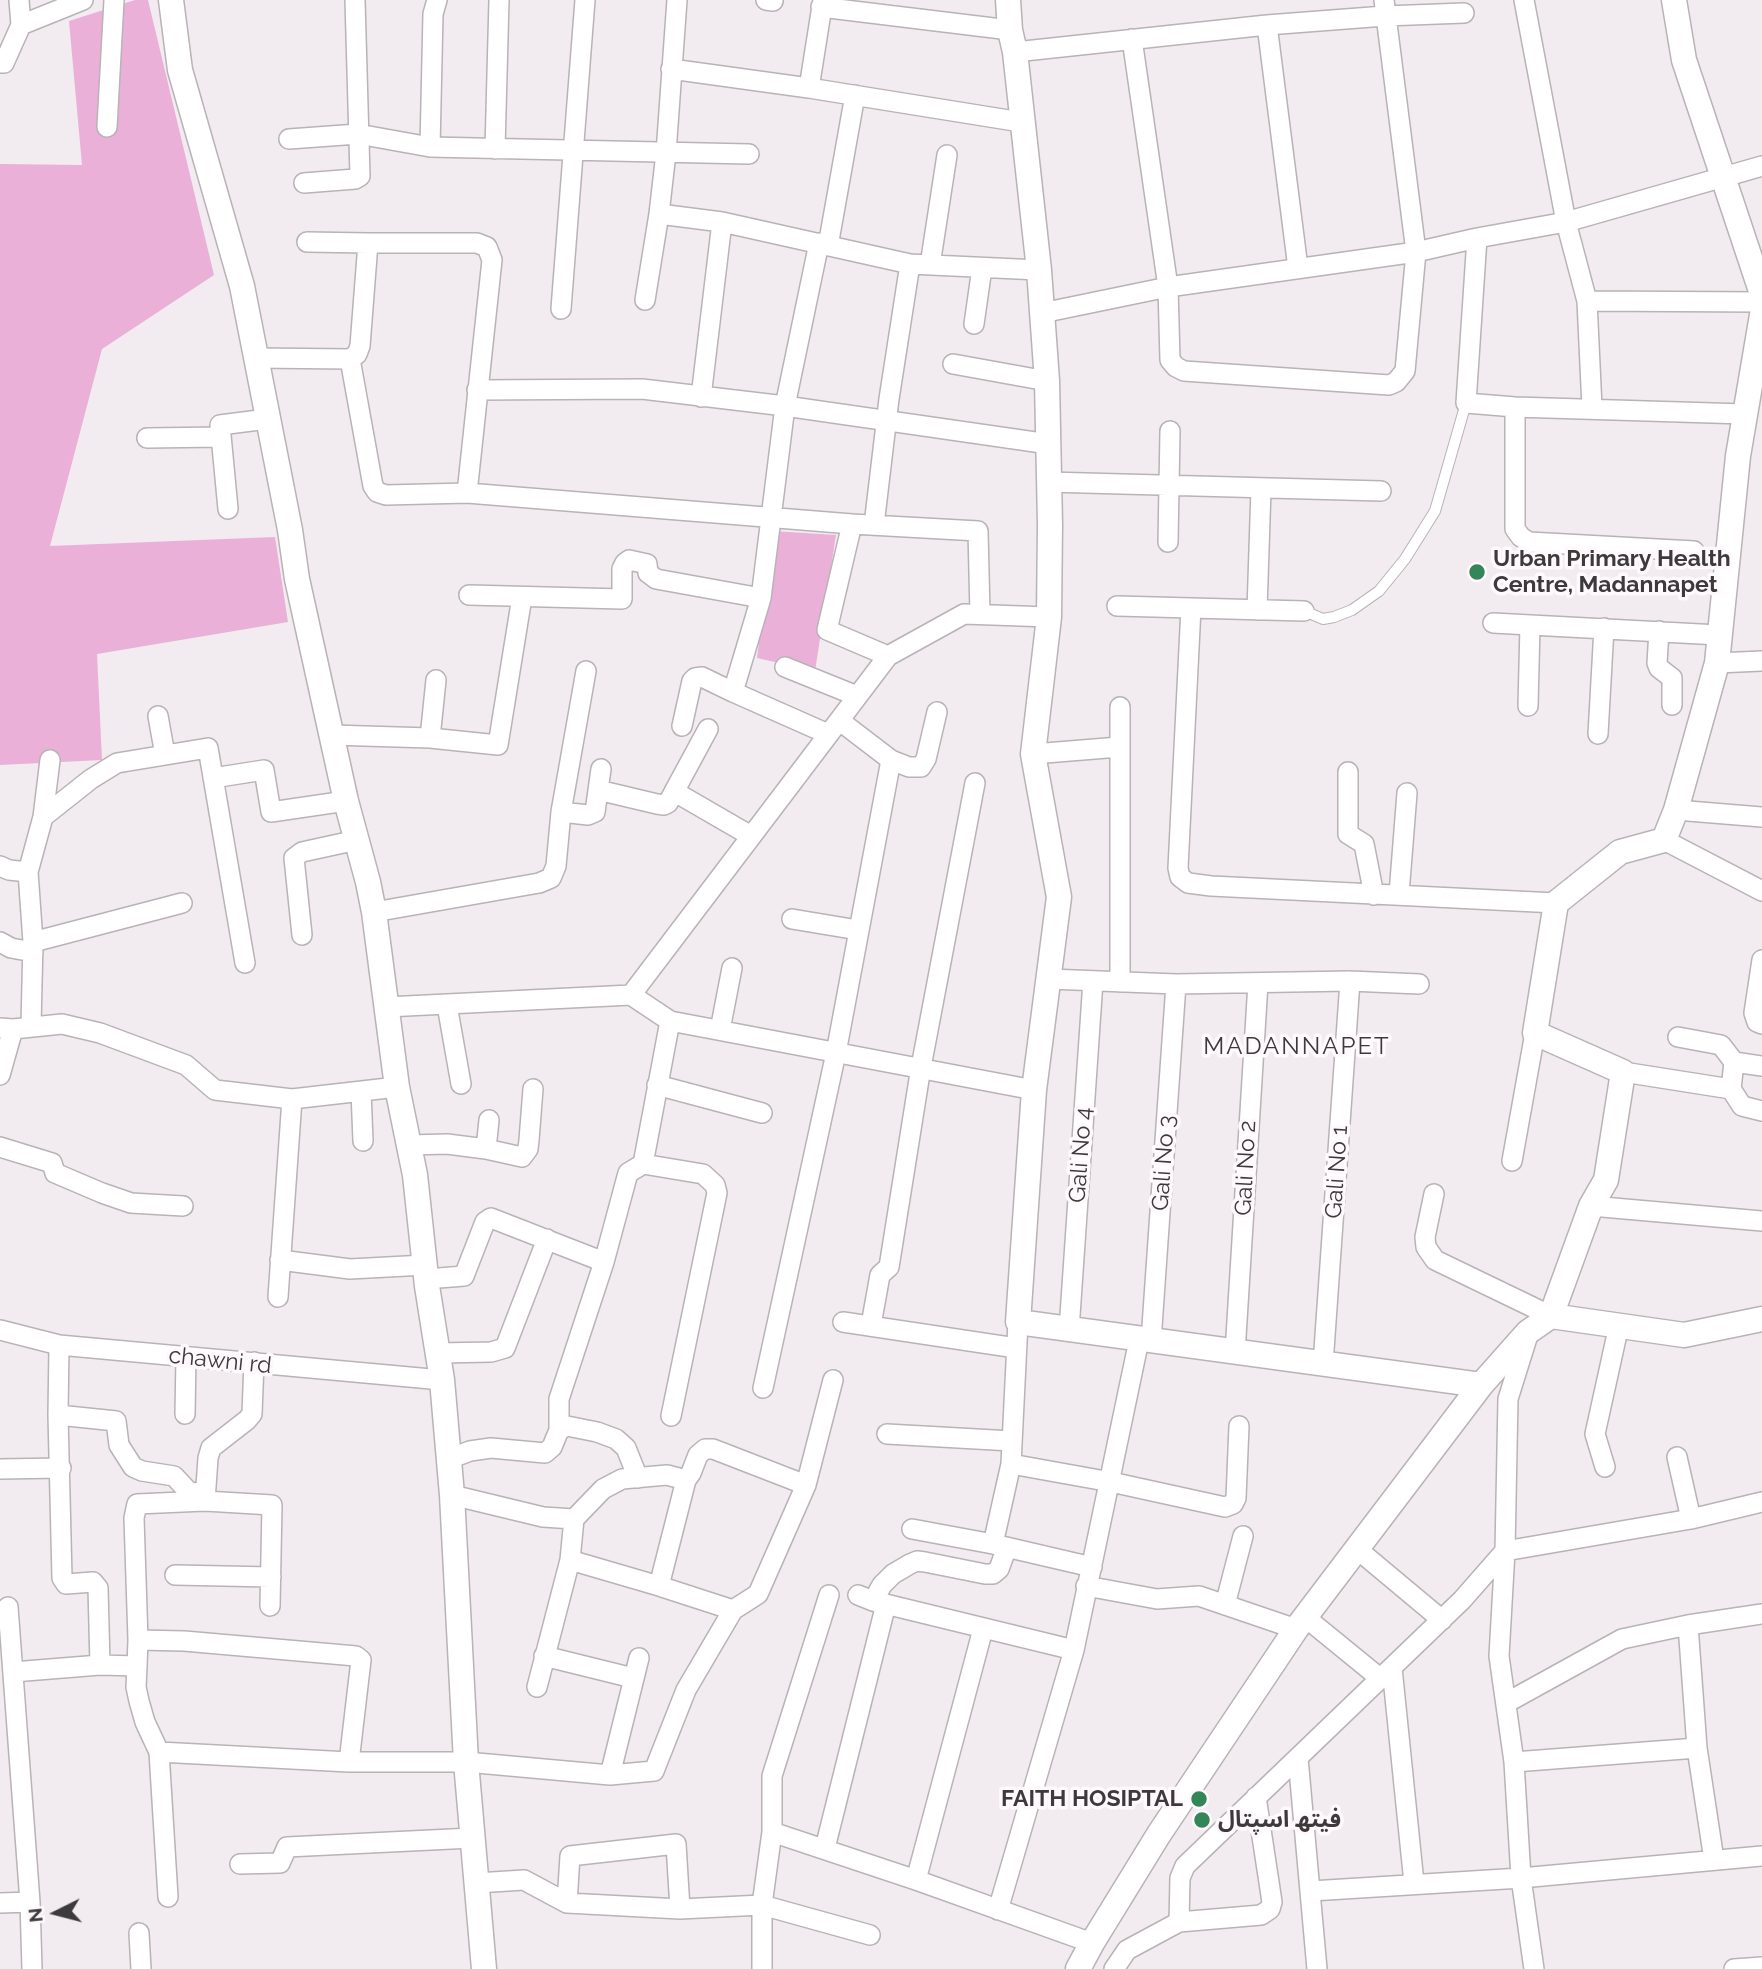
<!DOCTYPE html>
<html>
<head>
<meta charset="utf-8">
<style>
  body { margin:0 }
  #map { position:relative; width:1762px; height:1969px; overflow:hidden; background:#f2ebf0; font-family:Raleway,sans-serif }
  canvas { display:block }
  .north { position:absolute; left:21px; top:1878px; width:70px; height:70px; -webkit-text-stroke:5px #fff8fc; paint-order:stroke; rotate:264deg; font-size:19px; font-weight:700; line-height:28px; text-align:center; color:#3d3a3c }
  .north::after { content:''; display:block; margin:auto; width:24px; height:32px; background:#3d3a3c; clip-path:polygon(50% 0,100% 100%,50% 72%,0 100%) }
</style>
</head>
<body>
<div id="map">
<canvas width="1762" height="1969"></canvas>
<div class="north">N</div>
</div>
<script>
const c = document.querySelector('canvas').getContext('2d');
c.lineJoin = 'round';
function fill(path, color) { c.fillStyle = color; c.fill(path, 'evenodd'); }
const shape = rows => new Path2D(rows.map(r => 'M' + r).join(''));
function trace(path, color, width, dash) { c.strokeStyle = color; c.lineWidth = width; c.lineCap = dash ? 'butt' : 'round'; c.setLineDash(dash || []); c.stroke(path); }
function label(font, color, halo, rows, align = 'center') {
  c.font = font + ' Raleway,"Noto Sans Arabic",sans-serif'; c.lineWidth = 7; c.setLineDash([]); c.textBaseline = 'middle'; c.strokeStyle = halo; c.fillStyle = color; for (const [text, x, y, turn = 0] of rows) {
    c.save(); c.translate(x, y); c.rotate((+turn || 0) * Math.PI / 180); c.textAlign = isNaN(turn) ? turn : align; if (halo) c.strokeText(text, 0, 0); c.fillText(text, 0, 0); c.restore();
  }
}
fill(shape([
  [135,0,148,0,214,275,102,349,50,546,275,537,288,622,97,654,102,760,0,765,0,164,82,165,69,21],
  [773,531,836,535,815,671,757,658]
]), '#eab0d8');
const service = shape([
  [1304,611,1323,619,1334,617,1352,610,1379,591,1405,559,1435,511,1466,403]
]);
const minor = shape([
  [19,0,21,25],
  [766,0,773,1],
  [1524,0,1566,222,1587,301,1592,408],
  [821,7,1010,30],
  [1267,25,1298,268],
  [1132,39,1168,287,1170,360,1176,367,1184,371,1389,385,1396,382,1405,371,1416,252,1384,0],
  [1015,52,1267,25,1385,16,1464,13],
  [0,63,4,63,21,25,83,0],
  [671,69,809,88,1021,122],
  [809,88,823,0],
  [107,127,114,0],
  [289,139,358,134,430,147,749,154],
  [430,147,433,14,437,0],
  [495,149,499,0],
  [304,183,355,179,360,176,355,0],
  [659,214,722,222,910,264,889,399,874,525],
  [1477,238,1466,403,1515,407,1745,414],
  [307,242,368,243],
  [819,243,785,406,761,598,733,692,828,734],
  [828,246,855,95],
  [910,264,1039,270],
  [930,265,947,155],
  [645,300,659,214,666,153,677,0],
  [1587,301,1762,302],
  [561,309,585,0],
  [1042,313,1168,287,1416,252,1477,238,1566,222,1762,166],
  [974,324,982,268],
  [256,358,350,359,357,354,360,346,368,243,477,243,487,247,492,260,467,493],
  [350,359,373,486,377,492,386,495,467,493,852,524,978,531,980,614],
  [953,364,1047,381],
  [477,390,642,389,785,406,1049,444],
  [701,397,722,222],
  [1515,407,1515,529,1521,537,1529,542,1694,551],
  [147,438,221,437],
  [1048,482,1381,491],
  [228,509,220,425,267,419],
  [852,524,827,630,888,656],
  [1168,542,1170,431],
  [469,595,622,599,622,569,625,563,629,560,647,564,648,573,656,579,761,598],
  [1117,606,1304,611],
  [1191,608,1178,868,1180,877,1188,883,1211,886,1556,903],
  [1257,610,1261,489],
  [1493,623,1719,635],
  [1659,631,1657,663,1659,668,1672,678,1672,705],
  [1717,663,1762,661],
  [785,667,857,696],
  [1528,706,1530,625],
  [1120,707,1120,982],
  [158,716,165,755],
  [840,721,891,760,909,767,921,767,926,759,937,712],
  [682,726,692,681,695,678,702,677,733,692],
  [1598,734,1604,628],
  [332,735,430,738,498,745,522,597],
  [430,738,436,680],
  [1033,754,1119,747],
  [1348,772,1348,834,1364,844,1374,895],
  [213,778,264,770,271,812,346,801],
  [598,790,657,804,664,805,668,803,708,729],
  [675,792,751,836],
  [1676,810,1762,817],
  [561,812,588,815,595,812,601,769],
  [43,817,91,779,117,763,208,748,245,963],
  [1664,840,1762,891],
  [0,866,9,870,28,872],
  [1399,894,1407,793],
  [374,912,539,883,551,878,556,866,561,812,586,671],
  [792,919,858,930],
  [302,935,294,858,302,852,357,840],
  [0,942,11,948,33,952],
  [33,942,182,903],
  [1762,960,1754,1013,1757,1022,1762,1024],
  [1049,979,1176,984,1350,981,1419,984],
  [631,995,670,1021,1034,1090],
  [447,1005,461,1084],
  [386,1007,631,995,888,656,964,614,1049,617],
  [31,1025,33,942,28,872,43,817,50,760],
  [0,1028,13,1029,62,1024,100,1033,186,1065,215,1090,292,1099,397,1087],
  [720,1030,732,968],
  [1678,1037,1721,1045,1734,1062,1731,1089,1742,1106,1762,1111],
  [1734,1062,1762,1066],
  [1623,1072,1731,1089],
  [0,1075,13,1029],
  [657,1085,762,1113],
  [361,1091,363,1141],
  [409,1145,447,1144,486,1149,522,1157,528,1149,529,1140,533,1089],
  [0,1147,52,1163,55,1173,102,1193,131,1203,183,1206],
  [486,1149,489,1120],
  [1512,1161,1535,1033],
  [643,1164,703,1174,715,1185,717,1193,671,1416],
  [1434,1194,1425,1237,1426,1247,1435,1260,1551,1316],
  [1591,1206,1762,1221],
  [280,1260,350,1269,425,1265],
  [426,1279,464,1276,485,1222,491,1218,604,1262],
  [278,1297,292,1099],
  [843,1322,1016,1348],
  [871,1325,880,1275,889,1267,921,1067,975,783],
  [0,1330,59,1345,442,1380],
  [1069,1330,1093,981],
  [1528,1335,1508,1399,1505,1551,1499,1656,1514,1762,1521,1878,1534,1969],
  [1151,1341,1176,984],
  [59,1345,58,1415,62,1578,66,1584,93,1582,98,1588,100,1665,137,1666,136,1687,139,1701,145,1722,159,1752,168,1897],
  [438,1353,491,1352,505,1348,547,1239],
  [1235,1353,1258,983],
  [1323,1364,1350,981],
  [763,1388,836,1053,891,760],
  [185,1414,186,1357],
  [58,1415,116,1421,119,1445,133,1467,142,1471,174,1476,189,1492,205,1494],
  [559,1430,559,1399,604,1262,628,1173,643,1164,670,1021],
  [887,1434,1012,1441],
  [1677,1457,1691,1519],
  [449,1459,470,1451,491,1448,545,1453,552,1447,559,1430,567,1426,597,1432,616,1439,626,1448,638,1478],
  [1011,1464,1111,1482,1225,1507,1233,1504,1236,1498,1239,1426],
  [1605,1467,1595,1434,1619,1325],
  [0,1469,61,1468],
  [452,1495,543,1517,574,1519,570,1560,537,1687],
  [205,1501,272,1505,270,1606],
  [574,1519,603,1489,622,1479,667,1475,686,1480,691,1473,698,1455,705,1449,713,1449,806,1485],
  [912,1529,993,1544,1092,1567],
  [993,1544,1011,1464,1018,1322],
  [1357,1549,1442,1620],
  [570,1560,659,1586,733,1610],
  [175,1575,271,1577],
  [659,1586,686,1480],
  [1086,1586,1157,1599,1199,1596,1296,1629],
  [858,1595,873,1601,1074,1650],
  [873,1601,882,1585,893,1574,910,1564,917,1561,925,1562,985,1574,993,1574,999,1569,1007,1547],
  [1225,1605,1243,1536],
  [8,1607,30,1902,32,1969],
  [1305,1617,1381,1679],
  [1688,1625,1697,1748,1714,1860],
  [138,1640,134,1518,137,1504,205,1501,208,1458,211,1448,247,1420,252,1414,254,1362],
  [544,1656,633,1678],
  [137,1666,138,1640,184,1641,356,1656,361,1660,349,1762,466,1762,610,1775,654,1771,686,1690,733,1610,758,1594,806,1485,833,1380],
  [1392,1668,1414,1883],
  [13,1672,100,1665],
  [1506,1703,1622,1639,1688,1625,1762,1614],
  [159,1752,349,1762],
  [1298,1758,1317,1969],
  [1514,1762,1697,1748],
  [610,1775,639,1658],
  [772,1832,916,1880,1092,1943],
  [825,1848,886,1604],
  [240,1864,280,1863,287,1847,472,1838],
  [916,1880,983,1629],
  [476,1883,524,1880,567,1903,680,1909,762,1905,870,1935],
  [1311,1891,1521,1878,1762,1856],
  [0,1903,30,1902],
  [567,1903,570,1856,676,1844,680,1909],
  [998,1910,1074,1650,1139,1340],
  [1179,1922,1180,1878,1185,1866,1462,1600,1505,1551,1691,1519,1762,1502],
  [139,1933,141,1969],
  [762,1969,762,1905,772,1832,772,1776,829,1595],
  [1114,1969,1127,1950,1179,1922,1261,1915,1270,1909,1272,1902,1256,1797],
  [1734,1969,1762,1967]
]);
const tertiary = shape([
  [171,0,180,70,242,286,290,530,297,579,346,801,368,882,374,912,397,1087,415,1175,427,1286,442,1380,452,1495,466,1762,484,1969],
  [1008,0,1010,30,1015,52,1039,270,1047,381,1050,525,1049,617,1033,754,1059,897,1034,1090,1018,1322,1481,1385],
  [1674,0,1684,60,1762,294],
  [1551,1316,1591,1206,1606,1180,1623,1072,1535,1033,1556,903,1620,852,1664,840,1676,810,1717,663,1738,456,1762,315],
  [1078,1969,1092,1943,1159,1834,1296,1629,1481,1385,1528,1332,1551,1316,1684,1335,1762,1319]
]);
trace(service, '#b9b2b7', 12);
trace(minor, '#b9b2b7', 22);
trace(tertiary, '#b9b2b7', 27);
trace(service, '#fff', 10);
trace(minor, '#fff', 19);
trace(tertiary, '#fff', 24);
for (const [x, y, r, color] of [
  [1477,572,9,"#338658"],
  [1199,1799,9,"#338658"],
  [1202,1820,9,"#338658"]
]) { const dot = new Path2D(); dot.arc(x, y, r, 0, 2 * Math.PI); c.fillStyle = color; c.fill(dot); trace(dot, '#fff8fc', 2.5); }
label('bold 23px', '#3d3a3c', '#fff8fc', [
  ["Urban Primary Health",1493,559],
  ["Centre, Madannapet",1493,585],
  ["FAITH HOSIPTAL",1183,1799,"right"],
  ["فیتھ اسپتال",1218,1820]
], 'left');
label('23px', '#3d3a3c', '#fff8fc', [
  ["Gali No 4",1081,1155,-86],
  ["Gali No 3",1164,1163,-86],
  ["Gali No 2",1246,1168,-87],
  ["Gali No 1",1337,1172,-86],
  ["chawni rd",220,1361,6]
]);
c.letterSpacing = '2px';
label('24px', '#3d3a3c', '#fff8fc', [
  ["MADANNAPET",1297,1047]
]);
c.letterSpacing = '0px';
</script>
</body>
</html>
